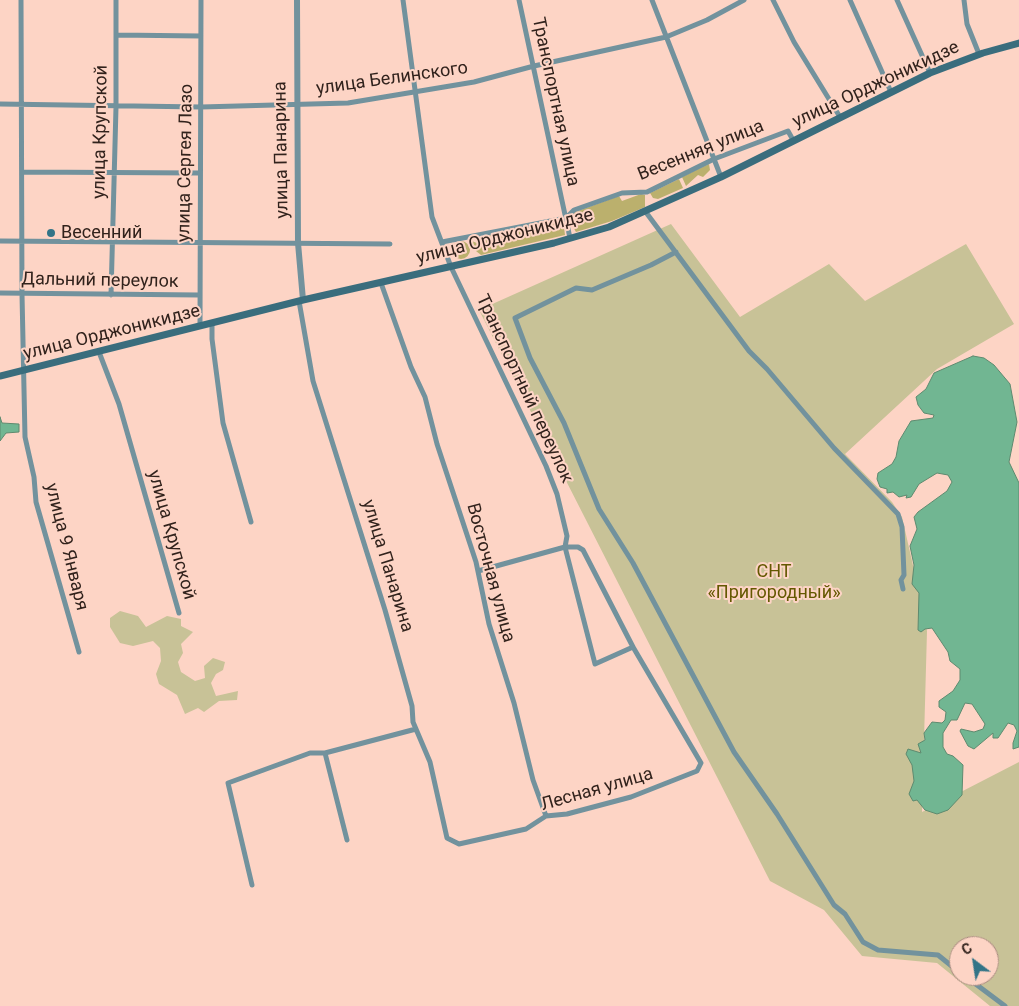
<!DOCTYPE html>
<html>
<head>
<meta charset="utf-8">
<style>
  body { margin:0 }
  #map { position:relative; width:1019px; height:1006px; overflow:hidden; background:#fdd4c5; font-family:Roboto,sans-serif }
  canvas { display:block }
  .north { position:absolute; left:949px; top:936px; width:50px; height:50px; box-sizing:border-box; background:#fdd4c5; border:1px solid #ab8d81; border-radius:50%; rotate:329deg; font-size:14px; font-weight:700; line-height:20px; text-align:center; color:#31221c }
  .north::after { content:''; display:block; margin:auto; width:18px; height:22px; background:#337487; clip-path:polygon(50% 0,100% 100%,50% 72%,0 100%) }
</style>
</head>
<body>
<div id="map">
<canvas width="1019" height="1006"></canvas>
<div class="north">С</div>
</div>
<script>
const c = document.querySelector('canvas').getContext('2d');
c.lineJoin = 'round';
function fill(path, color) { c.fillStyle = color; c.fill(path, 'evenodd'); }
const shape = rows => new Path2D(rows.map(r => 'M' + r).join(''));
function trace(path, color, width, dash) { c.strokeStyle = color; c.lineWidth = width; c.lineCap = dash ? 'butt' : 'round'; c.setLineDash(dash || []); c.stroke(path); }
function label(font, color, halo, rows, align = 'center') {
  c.font = font + ' Roboto,sans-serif'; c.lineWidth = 4; c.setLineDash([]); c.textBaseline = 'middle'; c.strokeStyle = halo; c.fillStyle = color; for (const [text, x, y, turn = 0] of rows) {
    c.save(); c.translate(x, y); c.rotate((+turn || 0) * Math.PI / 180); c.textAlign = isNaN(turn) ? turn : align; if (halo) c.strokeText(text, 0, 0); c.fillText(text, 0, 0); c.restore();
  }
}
fill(shape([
  [671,224,740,317,829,264,865,301,966,244,1014,324,937,369,845,454,892,502,902,517,912,561,927,631,922,812,1019,762,1019,1006,990,1006,937,963,862,956,824,910,770,881,479,310],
  [959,946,989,946,989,976,959,976],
  [120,611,138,616,146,627,167,616,181,619,181,626,193,632,181,644,183,653,178,662,181,672,195,681,205,678,204,666,213,658,225,662,223,670,216,674,211,683,216,696,238,691,237,700,219,701,204,712,198,708,185,714,177,695,159,684,156,674,161,661,160,648,153,641,133,646,120,643,110,627,110,618]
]), '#c8c297');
fill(shape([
  [709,164,710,170,703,177,698,175,686,186,682,177],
  [679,179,683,188,658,199,653,198,650,193],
  [641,194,645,195,645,207,612,221,576,232,568,219,575,212,619,196,622,201],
  [563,220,565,235,481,255,476,251,472,241,479,244,485,235],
  '452 250a9 9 0 1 1 18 0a9 9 0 1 1-18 0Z'
]), '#bbb06d');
const water = shape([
  [973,356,984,358,994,365,1010,384,1017,422,1009,462,1019,483,1019,747,1013,749,1013,743,1017,731,1014,725,1008,723,998,738,993,738,993,733,974,749,968,746,960,731,961,729,974,732,983,729,985,724,972,704,965,703,957,720,951,720,943,733,943,747,947,754,953,756,963,765,962,795,948,810,937,814,925,810,917,800,913,801,909,794,914,781,912,765,906,754,908,749,921,753,918,744,925,740,924,733,932,722,942,723,945,720,946,712,939,707,939,701,953,691,960,680,960,669,950,661,948,652,932,628,925,629,921,632,918,630,919,593,912,584,914,565,910,546,917,529,914,517,918,512,947,491,952,482,948,475,937,473,919,484,911,497,906,498,907,495,899,497,893,492,887,493,887,489,880,487,877,479,878,473,892,464,896,457,899,441,911,421,933,418,934,415,924,413,918,405,916,397,926,389,934,373,973,356],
  [0,417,2,423,19,424,19,432,6,433,0,441,0,417]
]);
fill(water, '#71b692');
trace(water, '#5e8a6f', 1);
trace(shape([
  [21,0,22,294,25,437,34,477,36,502,79,652],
  [403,0,432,217,451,267,546,466,557,494,567,536,565,547,578,547,583,550,633,647],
  [519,0,570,238],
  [652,0,721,177],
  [773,0,794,42,840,117],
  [850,0,891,92],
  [897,0,930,73],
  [964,0,967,24,979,54],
  [116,35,201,36],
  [0,104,201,107,348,103,474,82,534,66,666,37,707,20,744,0],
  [22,172,199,173],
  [645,211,749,351,767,369,834,448,898,514,902,527,904,575,901,580,903,589],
  [0,241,390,244],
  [442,242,566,218,574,210,622,193,647,192,714,159,788,131,793,140],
  [676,252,651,265,592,290,576,288,515,318,530,358,564,423,599,509,633,563,734,752,777,814,834,905,845,914,863,942,878,950,938,955,959,972],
  [381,283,411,367,425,397,437,444,476,562,489,624,514,703,533,780,546,816],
  [0,293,199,295],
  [111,295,116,107,116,0],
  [299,301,313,381,385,610,412,706,413,722,430,762,447,838,459,844,526,829,546,816,567,814,631,797,697,771,701,763,633,647,595,664,565,547,478,571],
  [212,323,212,339,223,423,251,522],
  [200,326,201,0],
  [99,352,119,404,179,613],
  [325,753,347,840],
  [252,885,228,783,310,753,325,753,416,729],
  [965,976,1005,1006]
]), '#72929d', 5);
trace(shape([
  [297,0,298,243,303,300]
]), '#72929d', 6);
trace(shape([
  [0,376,303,300,554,243,609,227,721,177,930,73,983,53,1019,43]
]), '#3a6d7d', 7);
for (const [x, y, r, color] of [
  [51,233,5,"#337487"]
]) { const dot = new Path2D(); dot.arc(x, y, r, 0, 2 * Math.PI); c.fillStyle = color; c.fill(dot); trace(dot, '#fdd4c5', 2); }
label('18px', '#31221c', '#fdd4c5', [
  ["улица Белинского",392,79,-8],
  ["улица Орджоникидзе",876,85,-25],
  ["Транспортная улица",555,102,78],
  ["улица Крупской",101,132,-89],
  ["улица Панарина",282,150,-91],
  ["Весенняя улица",701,151,-22],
  ["улица Сергея Лазо",186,163,-89],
  ["улица Орджоникидзе",505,237,-14],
  ["Дальний переулок",100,281,1],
  ["улица Орджоникидзе",112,333,-14],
  ["Транспортный переулок",524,389,65],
  ["улица Крупской",171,535,74],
  ["улица 9 Января",66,547,76],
  ["улица Панарина",387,566,73],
  ["Восточная улица",490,573,75],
  ["Лесная улица",597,790,-16]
]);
label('18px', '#31221c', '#fdd4c5', [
  ["Весенний",61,233]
], 'left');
label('18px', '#645801', '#fdd4c5', [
  ["СНТ",774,572],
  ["«Пригородный»",774,593]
]);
</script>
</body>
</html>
